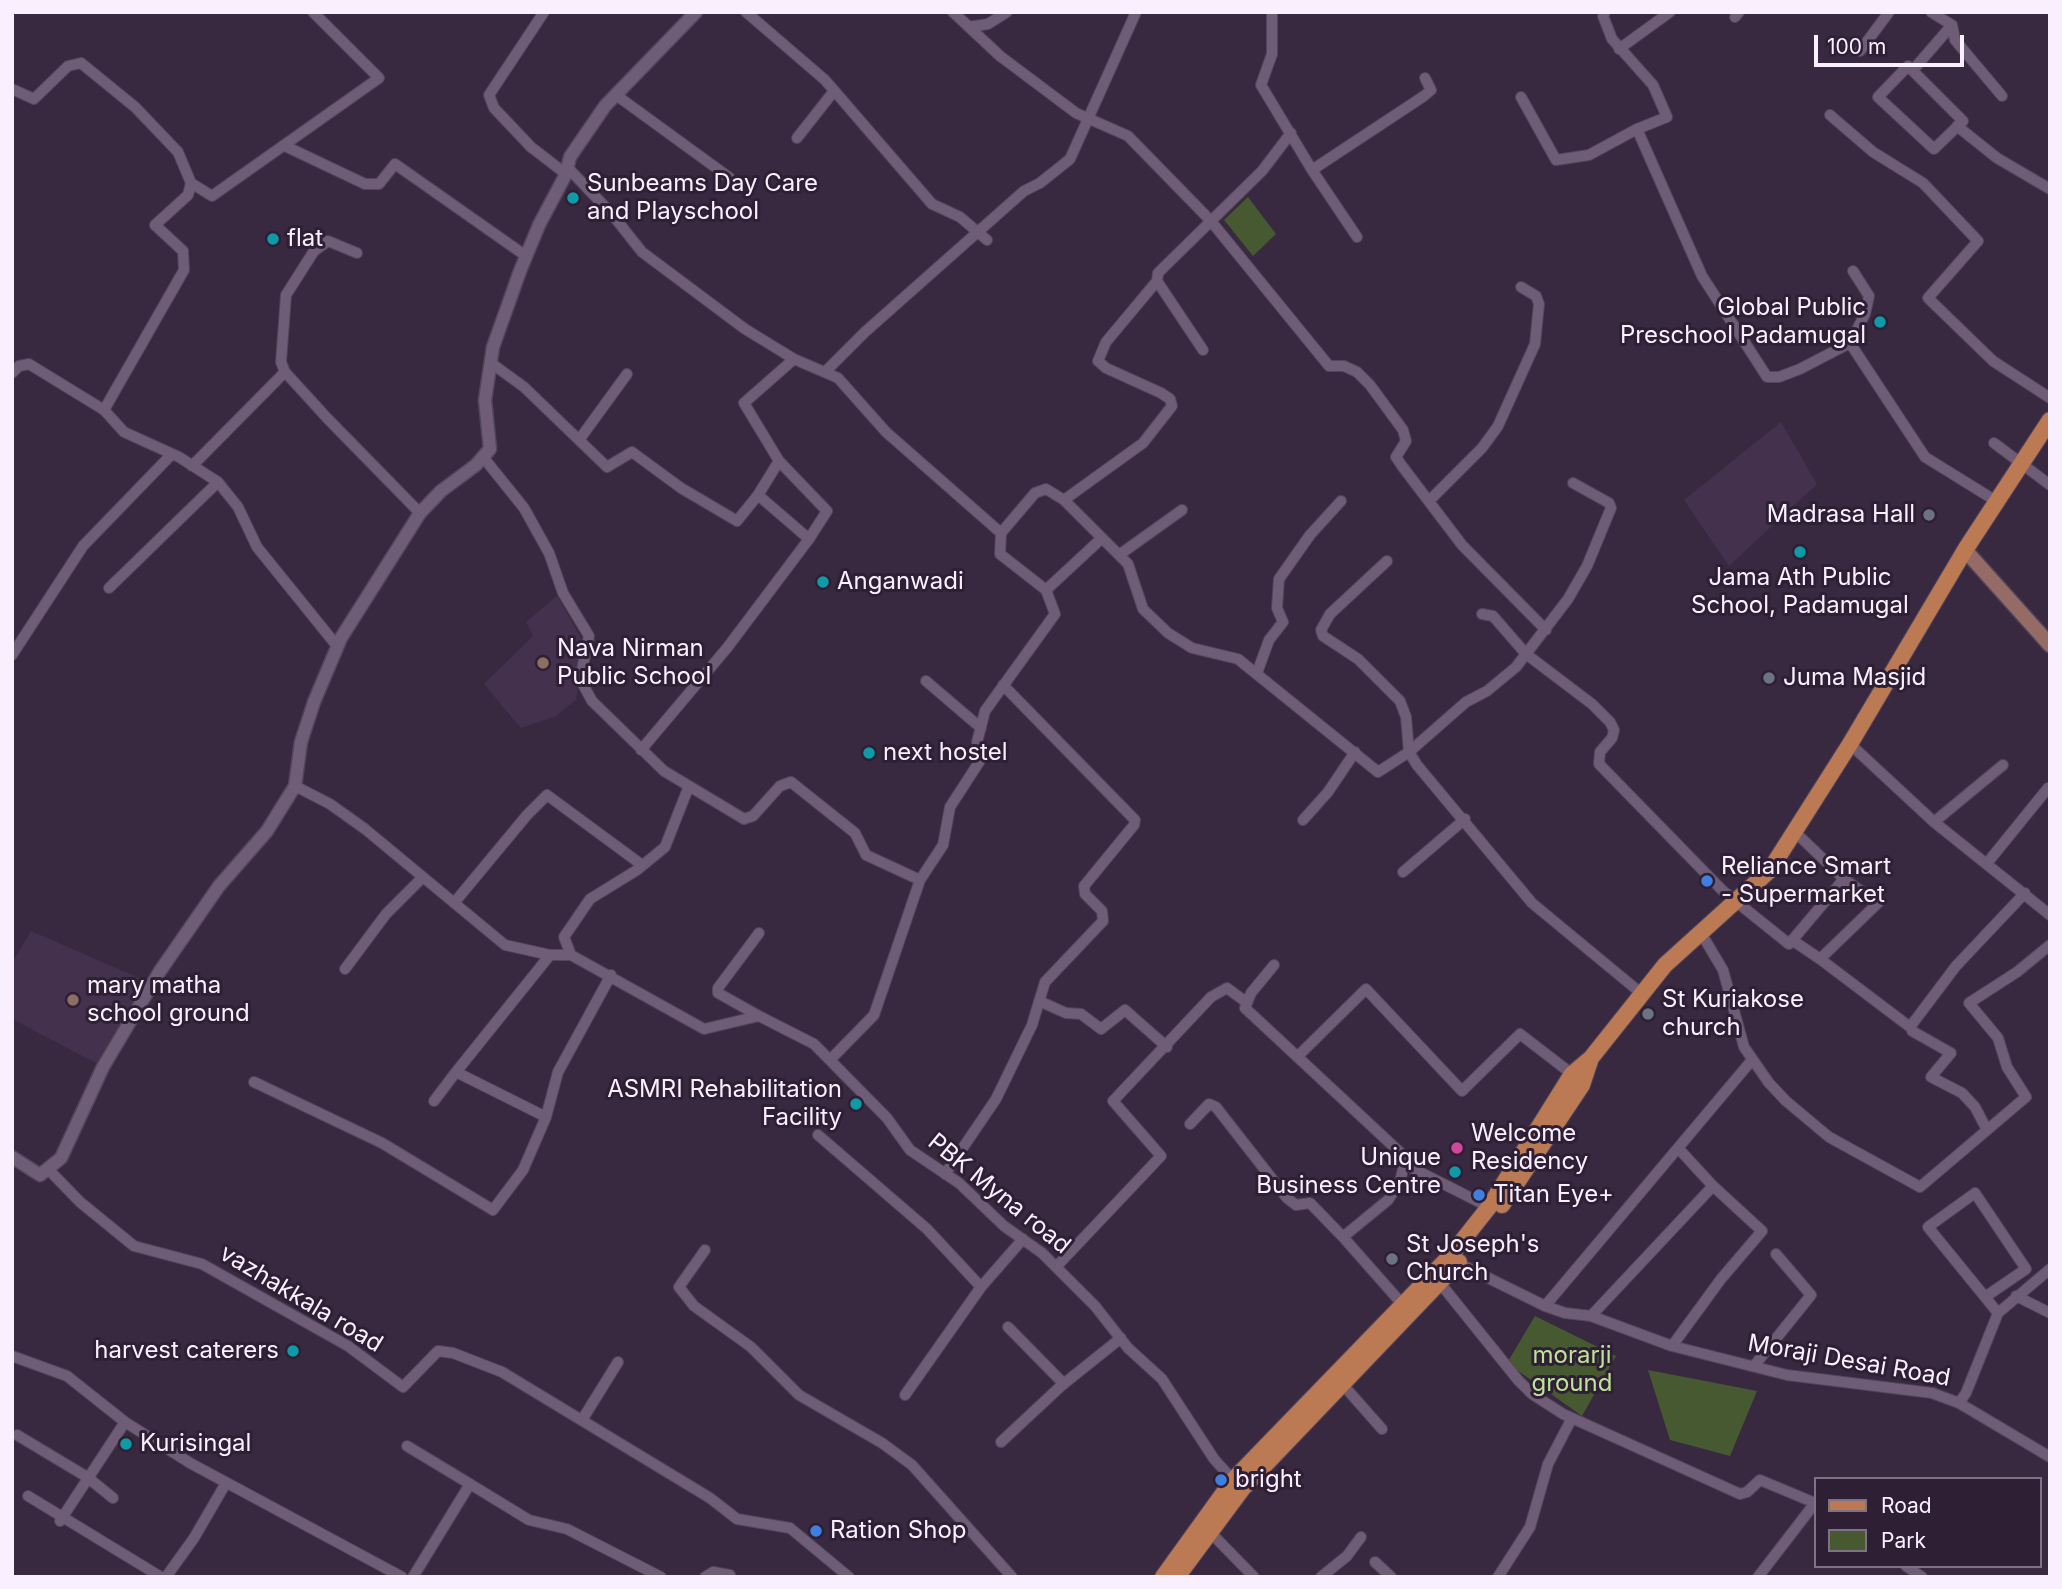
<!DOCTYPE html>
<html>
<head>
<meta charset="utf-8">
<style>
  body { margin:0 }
  #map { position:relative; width:2062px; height:1589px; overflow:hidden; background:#382940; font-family:Inter,sans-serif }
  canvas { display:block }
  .frame { position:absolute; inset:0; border:14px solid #f9effe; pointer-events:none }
  .legend { position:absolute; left:1814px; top:1477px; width:228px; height:91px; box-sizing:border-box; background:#2e1f35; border:2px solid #7f7285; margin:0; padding:9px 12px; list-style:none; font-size:21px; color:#f9effe }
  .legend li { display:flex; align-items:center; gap:14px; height:35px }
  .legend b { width:35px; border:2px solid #7f7285 }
  .scale { position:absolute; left:1814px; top:35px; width:150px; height:32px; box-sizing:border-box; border:4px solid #f9effe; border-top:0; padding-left:9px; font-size:21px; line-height:24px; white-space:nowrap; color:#f9effe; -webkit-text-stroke:5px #2e1f35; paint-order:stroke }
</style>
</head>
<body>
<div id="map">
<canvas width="2062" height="1589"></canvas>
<div class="frame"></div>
<ul class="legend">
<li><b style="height:9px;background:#bb7954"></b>Road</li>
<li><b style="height:19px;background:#465931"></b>Park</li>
</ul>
<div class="scale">100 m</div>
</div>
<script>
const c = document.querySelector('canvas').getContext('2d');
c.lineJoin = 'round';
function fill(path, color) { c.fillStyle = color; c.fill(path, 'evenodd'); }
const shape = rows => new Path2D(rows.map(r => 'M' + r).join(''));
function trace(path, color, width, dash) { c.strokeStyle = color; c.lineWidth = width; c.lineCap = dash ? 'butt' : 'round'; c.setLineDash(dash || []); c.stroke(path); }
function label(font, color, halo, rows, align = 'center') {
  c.font = font + ' Inter,sans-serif'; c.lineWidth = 6; c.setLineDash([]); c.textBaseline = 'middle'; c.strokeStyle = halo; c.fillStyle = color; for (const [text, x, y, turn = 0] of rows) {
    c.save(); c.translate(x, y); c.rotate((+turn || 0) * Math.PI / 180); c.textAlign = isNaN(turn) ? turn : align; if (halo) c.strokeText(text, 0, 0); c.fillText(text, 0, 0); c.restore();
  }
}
fill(shape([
  [1781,422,1817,484,1729,566,1684,500],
  [557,596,584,643,576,700,556,716,521,728,484,684,533,636,526,622],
  [31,931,146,981,96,1063,12,1019,12,963]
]), '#44314e');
fill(shape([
  [1248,197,1276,234,1253,256,1224,220],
  [1535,1316,1616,1356,1582,1416,1507,1363],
  [1648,1370,1757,1391,1730,1456,1670,1440]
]), '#465931');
const minor = shape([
  [544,12,489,95,494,108,531,147,566,174],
  [746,12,825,80,932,204,960,217,987,240],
  [953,12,1000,56,1076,113,1128,136,1210,220,1329,366,1344,366,1357,372,1370,385,1403,430,1406,441,1396,457,1402,466,1462,545,1546,630],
  [1272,12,1272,54,1261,85,1312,170,1424,96,1431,90,1425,78],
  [1605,12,1603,16,1612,39,1653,85,1667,117,1637,129],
  [1931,12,1952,25,1955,40,2002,96],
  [1735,17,1739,12],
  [969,27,988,24,1007,12],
  [1619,49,1670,12],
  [1860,51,1889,12],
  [1908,66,1963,121,1934,149,1878,97,1908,66],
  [1913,70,1952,25],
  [12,89,34,99,68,66,81,63,135,107,178,152,191,183],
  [616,95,730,178],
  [1521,97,1556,160,1589,155,1637,129,1702,276,1767,377,1779,377,1800,369,1850,343],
  [1830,115,1873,152,1923,183,1978,241,1928,298,1993,361,2050,398],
  [1957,126,1997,158,2050,189],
  [797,138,834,91],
  [285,146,365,184,379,184,395,164,526,256],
  [568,168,611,213,642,252,745,329,794,359,838,378,886,432,1001,533],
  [1312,170,1357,237],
  [357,253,328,241,314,251,286,295,281,362,285,372,327,418,420,513],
  [1853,271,1869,296,1865,314,1850,343,1925,457,1996,501],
  [1203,350,1157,281,1158,273,1262,171,1291,133],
  [491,363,524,387,607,467,632,452,681,488,737,521,758,495],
  [825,372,865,332,1024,191,1040,183,1070,159,1136,12],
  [12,373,19,366,29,364,104,410,124,432,179,457,218,482,238,507,257,547,337,646],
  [104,410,184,270,183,251,155,225,188,195,191,183,212,196,379,78,313,12],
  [579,440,627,374],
  [1994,443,2050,485],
  [483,457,524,508,549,553,563,593,589,636,580,679,592,701,664,771,689,786,665,847,637,870,590,899,564,937,571,955],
  [779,461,827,511,809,539],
  [192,466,285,372],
  [1064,500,1143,443,1172,406,1170,399,1161,393,1106,368,1098,361,1106,342,1157,281],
  [1429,501,1482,448,1498,426,1535,344,1539,304,1536,296,1521,287],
  [1119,555,1182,510],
  [1387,561,1330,614,1321,630,1323,636,1358,659,1400,701,1406,717,1409,752,1417,765,1532,903,1642,994],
  [109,588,218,482],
  [1046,590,1000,554,1001,533,1035,493,1046,489,1064,500,1128,564,1143,609,1168,633,1192,648,1238,659,1378,772,1409,752,1466,702,1487,691,1516,667,1568,599,1587,566,1611,508,1609,503,1573,483],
  [1482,614,1493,616,1526,654,1592,704,1610,722,1614,730,1612,738,1600,752,1599,764,1723,891,1789,944,1844,879],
  [12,655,83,546,172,454],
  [1257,673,1269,640,1283,622,1277,608,1279,579,1310,535,1341,501],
  [926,681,981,728],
  [1850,744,1934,822,2050,915],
  [641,750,727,648,809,539,758,495,779,461,744,403,794,359],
  [295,786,330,804,365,829,505,945,550,955,571,955,704,1029,759,1016,814,1044,887,1118,910,1150,959,1183,1004,1226,1042,1253,1095,1306,1128,1348,1162,1379,1214,1459,1233,1480],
  [689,786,744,819,753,816,780,786,791,782,855,833,866,855,920,880],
  [1303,820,1328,792,1355,752],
  [1934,822,2003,765],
  [1795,832,1844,879,1878,903,1820,959,1910,1027,1956,966,2025,893],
  [1988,862,2048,788],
  [1403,872,1465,819],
  [454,903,527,815,547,795,642,865],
  [759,933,718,988,718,993,759,1016],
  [1701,933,1723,970,1744,1047,1769,1083,1786,1101,1829,1137,1920,1187,2026,1097,2007,1067,1998,1038,1969,1003,2017,972,2050,945],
  [1792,940,1820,959],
  [1274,965,1251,993,1245,1008,1406,1158,1404,1164,1489,1207],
  [345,969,386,914,422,878],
  [1039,1001,1066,1013,1081,1014,1101,1029,1125,1010,1167,1047],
  [1912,1031,1951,1053,1931,1077,1962,1093,1975,1107,1986,1128],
  [1298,1056,1366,989,1462,1091,1520,1034,1572,1074],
  [830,1060,874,1015,920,880,943,845,950,807,983,756,977,742,985,711,1055,614,1046,590,1102,538],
  [254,1082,382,1143,493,1210,523,1170,546,1117,558,1072,611,975],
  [434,1101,456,1072],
  [546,1117,456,1072,550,955],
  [1190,1124,1209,1104,1216,1107,1287,1198,1296,1205,1310,1203,1343,1237,1388,1200,1400,1182,1404,1164],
  [818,1135,927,1229,981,1287],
  [49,1170,80,1202,134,1246,202,1264,348,1346,403,1387,438,1351,453,1353,502,1372,710,1498,737,1519,790,1528,849,1577],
  [945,1174,996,1099,1032,1025,1045,982,1103,921,1102,911,1085,894,1084,886,1134,825,1135,820,1003,685],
  [1343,1237,1403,1305],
  [705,1250,679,1287,694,1306,751,1347,799,1395,882,1443,912,1465,1012,1577],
  [1458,1263,1545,1306,1565,1313,1591,1316,1672,1346,1787,1375,1932,1393,1959,1403,1966,1393,1998,1313,2050,1269],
  [1056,1267,1161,1156,1113,1101,1211,997,1227,988,1246,1002],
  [1440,1283,1518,1380,1532,1394,1563,1414,1740,1494,1747,1492,1760,1480,1815,1503,1758,1577],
  [2016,1296,2050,1313],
  [1985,1297,2026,1269,1975,1193,1928,1227,1985,1297,1998,1313],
  [1545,1306,1752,1060],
  [1591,1316,1713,1186,1678,1148],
  [1008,1327,1064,1384],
  [1672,1346,1721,1279,1762,1231,1713,1186],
  [12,1356,67,1376,125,1422],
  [1754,1366,1811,1295,1776,1254],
  [1344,1386,1382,1429],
  [905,1395,981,1287,1023,1239],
  [1959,1403,2050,1457],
  [582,1420,618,1362],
  [17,1435,87,1477,113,1498],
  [1001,1442,1061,1386,1121,1338],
  [407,1446,470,1484,413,1577],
  [470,1484,529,1520,567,1529,661,1577],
  [28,1496,161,1577],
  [60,1521,125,1422,190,1463,402,1577],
  [1211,1533,1254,1577],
  [1375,1562,1391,1577],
  [1906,1566,1922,1577],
  [166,1577,194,1538,226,1483],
  [705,1577,713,1572,730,1575],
  [1321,1577,1347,1556,1361,1537],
  [1498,1577,1530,1527,1548,1464,1572,1418]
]);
const tertiary = shape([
  [12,1157,40,1175,61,1158,103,1067,160,971,219,886,267,831,295,786,301,742,314,702,341,638,420,513,441,491,476,465,490,449,485,400,493,347,520,271,539,225,566,174,570,157,605,106,696,12]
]);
const secondary = shape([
  [1965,550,2050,645]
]);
const primary = shape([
  [1502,1205,1582,1085,1591,1058],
  [1163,1577,1233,1480,1451,1255,1489,1207,1572,1074,1591,1058,1665,965,1770,870,1850,744,1965,550,2050,420],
  [1177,1577,1243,1488,1459,1262]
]);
trace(minor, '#53465a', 12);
trace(tertiary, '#53465a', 15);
trace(secondary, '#53465a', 17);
trace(primary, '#53465a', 18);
trace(minor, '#6f5d77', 10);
trace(tertiary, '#6f5d77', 12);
trace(secondary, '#956b65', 14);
trace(primary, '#bb7954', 16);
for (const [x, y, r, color] of [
  [573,198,7,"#0f9aa8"],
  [273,239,7,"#0f9aa8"],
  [1880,322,7,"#0f9aa8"],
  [1929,515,7,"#6b7280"],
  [1800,552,7,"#0f9aa8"],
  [823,582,7,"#0f9aa8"],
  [543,663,7,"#8d6e63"],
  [1769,678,7,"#6b7280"],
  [869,753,7,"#0f9aa8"],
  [1707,881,7,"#3f7fe0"],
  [73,1000,7,"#8d6e63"],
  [1648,1014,7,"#6b7280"],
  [856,1104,7,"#0f9aa8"],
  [1457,1148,7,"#d1479c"],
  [1455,1172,7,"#0f9aa8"],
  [1479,1195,7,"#3f7fe0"],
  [1392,1259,7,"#6b7280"],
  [293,1351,7,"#0f9aa8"],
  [126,1444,7,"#0f9aa8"],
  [1221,1480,7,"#3f7fe0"],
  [816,1531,7,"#3f7fe0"]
]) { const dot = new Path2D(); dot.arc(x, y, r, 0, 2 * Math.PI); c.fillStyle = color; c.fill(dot); trace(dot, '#2e1f35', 2.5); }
label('24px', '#f9effe', '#2e1f35', [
  ["Sunbeams Day Care",587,184],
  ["and Playschool",587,212],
  ["flat",287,239],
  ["Global Public",1866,308,"right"],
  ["Preschool Padamugal",1866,336,"right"],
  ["Madrasa Hall",1915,515,"right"],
  ["Jama Ath Public",1800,578,"center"],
  ["School, Padamugal",1800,606,"center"],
  ["Anganwadi",837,582],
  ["Nava Nirman",557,649],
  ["Public School",557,677],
  ["Juma Masjid",1783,678],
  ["next hostel",883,753],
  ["Reliance Smart",1721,867],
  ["- Supermarket",1721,895],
  ["mary matha",87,986],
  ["school ground",87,1014],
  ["St Kuriakose",1662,1000],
  ["church",1662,1028],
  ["ASMRI Rehabilitation",842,1090,"right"],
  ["Facility",842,1118,"right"],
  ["Welcome",1471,1134],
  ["Residency",1471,1162],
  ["Unique",1441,1158,"right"],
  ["Business Centre",1441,1186,"right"],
  ["Titan Eye+",1493,1195],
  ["St Joseph's",1406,1245],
  ["Church",1406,1273],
  ["harvest caterers",279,1351,"right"],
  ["Kurisingal",140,1444],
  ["bright",1235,1480],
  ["Ration Shop",830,1531]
], 'left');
label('24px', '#f9effe', '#2e1f35', [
  ["PBK Myna road",999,1194,39],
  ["vazhakkala road",301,1299,31],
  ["Moraji Desai Road",1849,1361,10]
]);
label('24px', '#bee297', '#2e1f35', [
  ["morarji",1572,1356],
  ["ground",1572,1384]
]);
</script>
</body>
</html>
